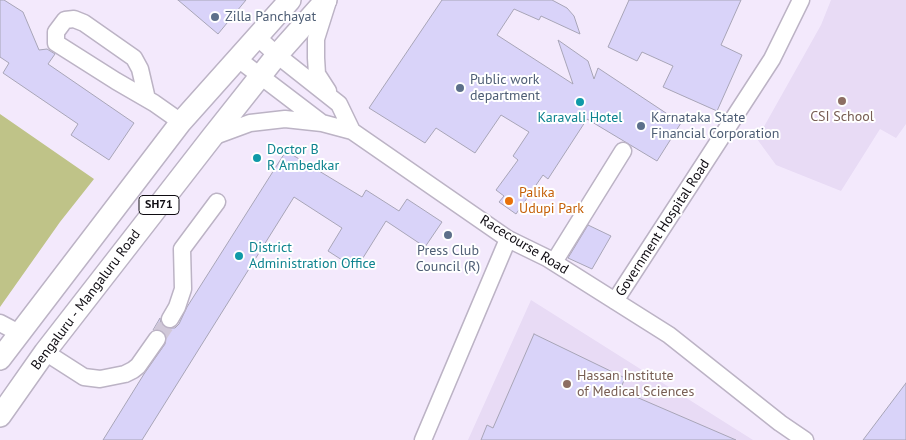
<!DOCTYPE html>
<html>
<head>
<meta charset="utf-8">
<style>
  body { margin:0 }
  canvas { display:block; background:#f3e9fc }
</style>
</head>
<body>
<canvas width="906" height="440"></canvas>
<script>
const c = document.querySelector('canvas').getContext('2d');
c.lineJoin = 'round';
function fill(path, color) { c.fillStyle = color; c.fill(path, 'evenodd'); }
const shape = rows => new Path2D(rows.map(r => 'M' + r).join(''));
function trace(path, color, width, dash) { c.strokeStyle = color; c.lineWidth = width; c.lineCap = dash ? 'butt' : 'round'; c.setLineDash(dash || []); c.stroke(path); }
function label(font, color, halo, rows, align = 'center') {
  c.font = font + ' "PT Sans",sans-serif'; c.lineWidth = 4; c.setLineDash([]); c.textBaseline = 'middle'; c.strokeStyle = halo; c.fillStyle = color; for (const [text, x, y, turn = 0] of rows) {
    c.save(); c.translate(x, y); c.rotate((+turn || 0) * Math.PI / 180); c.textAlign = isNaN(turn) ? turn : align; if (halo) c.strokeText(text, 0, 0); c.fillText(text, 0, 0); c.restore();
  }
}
fill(shape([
  [831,0,906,0,906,124,896,138,880,129,841,191,776,165,757,139,821,25],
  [531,300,753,440,468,440]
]), '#e8dbf5');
fill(shape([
  [0,114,94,179,60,222,0,307]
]), '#bfc388');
const building = shape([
  [0,0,4,0,23,12,39,50,47,49,55,54,48,64,134,123,109,160,71,135,78,124,3,73,9,63,0,57,0,0],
  [178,0,246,0,218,34,178,0],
  [442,0,552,0,567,8,574,16,580,34,541,16,539,20,514,9,497,35,573,84,558,40,588,61,594,79,598,68,681,123,657,161,587,119,548,179,543,175,516,214,499,202,504,196,496,190,518,160,513,156,529,132,501,115,475,153,436,128,425,143,369,108,442,0],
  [629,0,741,0,721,45,742,55,717,111,663,87,673,66,642,52,637,61,608,47,629,0],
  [286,151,362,197,366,190,399,211,407,199,442,222,425,247,386,221,356,269,328,251,342,228,294,197,142,440,103,440,144,374,165,344,166,335,163,331,158,329,153,330,160,318,161,324,165,328,175,328,179,324,187,307,286,151],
  [588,225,611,236,592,269,568,258,588,225],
  [534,334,625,378,620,390,736,440,481,440,487,425,493,428,534,334],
  [906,383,906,440,863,440,906,383]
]);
fill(building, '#d9d3f9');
trace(building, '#a8a5b7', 1);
trace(shape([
  [157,339,170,319]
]), '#d1c8d9', 16, [16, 8]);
const minor = shape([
  [328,1,316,39,316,58,317,74,328,91],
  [257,37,277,55,339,104,352,131,508,239,547,258,669,335,780,423,805,440],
  [238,59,322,123,352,131],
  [147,99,140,69,134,58,84,23,74,19,65,20,56,32,56,43,116,81,154,103,181,122],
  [212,137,250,123,285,119,322,123],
  [554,262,623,151],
  [615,301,772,59,801,0],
  [170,319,177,307,183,289,182,249,217,202],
  [0,323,19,333],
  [45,352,84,377,100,379,125,374,133,370,138,366,157,339],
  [423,440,508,239]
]);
const major = shape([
  [0,359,181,122,290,0],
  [0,416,45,352,212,137,277,55,326,0]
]);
trace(minor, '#bcb3c5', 19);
trace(major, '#bcb3c5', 24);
trace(minor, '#fff', 16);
trace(major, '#fff', 21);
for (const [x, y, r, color] of [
  [215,17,5,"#5c6f8a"],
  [460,88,5,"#5c6f8a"],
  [842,101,5,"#8d6e63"],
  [580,102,5,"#0f9aa8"],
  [641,126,5,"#5c6f8a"],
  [257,158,5,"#0f9aa8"],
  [509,201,5,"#e8710a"],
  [448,235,5,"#5c6f8a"],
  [239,256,5,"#0f9aa8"],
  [567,384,5,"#8d6e63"]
]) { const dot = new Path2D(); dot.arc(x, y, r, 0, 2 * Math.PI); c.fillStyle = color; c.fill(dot); trace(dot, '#fff', 2); }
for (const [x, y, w] of [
  [159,205,40]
]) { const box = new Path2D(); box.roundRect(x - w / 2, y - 9.5, w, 19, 4); c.fillStyle = '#fff'; c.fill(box); trace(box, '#0f0c12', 1); }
label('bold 12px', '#0f0c12', null, [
  ["SH71",159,205]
]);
label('14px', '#4e5e75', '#fff', [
  ["Zilla Panchayat",225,17],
  ["Public work",470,80],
  ["department",470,96],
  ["Karnataka State",651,118],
  ["Financial Corporation",651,134],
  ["Press Club",448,251,"center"],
  ["Council (R)",448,267,"center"]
], 'left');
label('14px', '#785e54', '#fff', [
  ["CSI School",842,117],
  ["Hassan Institute",577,376,"left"],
  ["of Medical Sciences",577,392,"left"]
]);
label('14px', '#0d838f', '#fff', [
  ["Karavali Hotel",580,118,"center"],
  ["Doctor B",267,150],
  ["R Ambedkar",267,166],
  ["District",249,248],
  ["Administration Office",249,264]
], 'left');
label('14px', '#c56008', '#fff', [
  ["Palika",519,193],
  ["Udupi Park",519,209]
], 'left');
label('14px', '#0f0c12', '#fff', [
  ["Government Hospital Road",663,228,-57],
  ["Racecourse Road",524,245,31],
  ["Bengaluru - Mangaluru Road",86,300,-53]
]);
</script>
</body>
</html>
